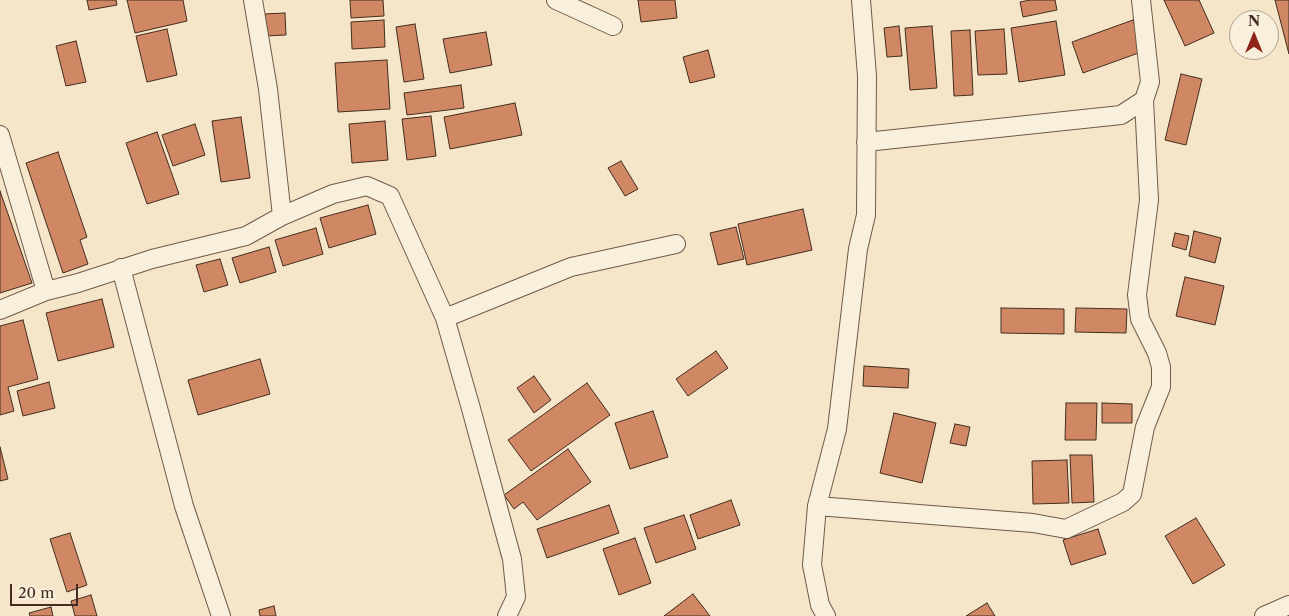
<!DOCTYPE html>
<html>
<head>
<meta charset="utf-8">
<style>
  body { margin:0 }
  #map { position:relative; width:1289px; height:616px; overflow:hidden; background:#f5e6c9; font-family:"Libre Caslon Text",serif }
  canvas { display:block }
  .north { position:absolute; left:1229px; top:10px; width:50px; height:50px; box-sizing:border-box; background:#f8efdc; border:1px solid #b0a191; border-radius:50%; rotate:0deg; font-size:14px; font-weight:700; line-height:20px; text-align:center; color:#442c20 }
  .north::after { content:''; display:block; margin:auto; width:18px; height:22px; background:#8f2418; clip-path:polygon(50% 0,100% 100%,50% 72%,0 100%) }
  .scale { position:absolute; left:10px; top:584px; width:68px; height:22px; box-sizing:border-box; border:2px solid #442c20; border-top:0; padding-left:6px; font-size:15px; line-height:18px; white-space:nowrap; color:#442c20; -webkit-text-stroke:4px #f8efdc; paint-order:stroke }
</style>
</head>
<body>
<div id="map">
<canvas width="1289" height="616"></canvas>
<div class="north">N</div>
<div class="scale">20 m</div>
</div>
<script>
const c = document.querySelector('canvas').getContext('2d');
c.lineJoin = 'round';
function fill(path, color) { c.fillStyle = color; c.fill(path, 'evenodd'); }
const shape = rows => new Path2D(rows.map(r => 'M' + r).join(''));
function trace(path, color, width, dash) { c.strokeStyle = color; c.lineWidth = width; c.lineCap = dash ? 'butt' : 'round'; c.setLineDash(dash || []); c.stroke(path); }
const building = shape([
  [87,0,116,0,117,5,89,10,87,0],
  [127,0,183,0,187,21,135,33,127,0],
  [350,0,383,0,384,16,351,18,350,0],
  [638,0,675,0,677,18,641,22,638,0],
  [1030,0,1055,0,1057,10,1023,17,1020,2,1030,0],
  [1164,0,1199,0,1214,33,1185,46,1164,0],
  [1275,0,1289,0,1289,54,1275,0],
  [285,13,286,35,265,36,264,14,285,13],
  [384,20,385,47,352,49,351,22,384,20],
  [1133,20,1144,51,1083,73,1072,42,1133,20],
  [1056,21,1065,75,1019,82,1011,28,1056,21],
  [415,24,424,79,404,82,396,27,415,24],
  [899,26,902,56,887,57,884,28,899,26],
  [932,26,937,88,910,90,905,28,932,26],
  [167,29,177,75,147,82,136,36,167,29],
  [1004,29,1007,74,978,75,975,31,1004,29],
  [970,30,973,95,954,96,951,31,970,30],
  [486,32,492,65,450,73,443,39,486,32],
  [76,41,86,82,66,86,56,46,76,41],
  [708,50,715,77,690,83,683,57,708,50],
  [387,60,390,109,338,112,335,63,387,60],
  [1181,74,1202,79,1186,145,1165,140,1181,74],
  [461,85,464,108,407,115,404,93,461,85],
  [515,103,522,135,450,149,444,117,515,103],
  [431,116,436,156,407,160,402,119,431,116],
  [241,117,250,178,221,182,212,121,241,117],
  [385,121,388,160,352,163,349,124,385,121],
  [195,124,205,155,173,166,162,135,195,124],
  [157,132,179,194,147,204,126,143,157,132],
  [58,152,87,237,80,240,88,264,63,273,26,163,58,152],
  [621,161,638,189,625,196,608,168,621,161],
  [0,191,32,283,0,293,0,191],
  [368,205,376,234,329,248,320,218,368,205],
  [803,209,812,250,747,265,738,224,803,209],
  [736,227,744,259,718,265,710,233,736,227],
  [316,228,323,254,283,266,275,240,316,228],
  [1194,231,1221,238,1215,263,1189,256,1194,231],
  [1175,233,1189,236,1186,250,1172,246,1175,233],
  [269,247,276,272,240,283,232,258,269,247],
  [220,259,228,285,204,292,196,265,220,259],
  [1185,277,1224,286,1215,325,1176,316,1185,277],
  [102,299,114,347,58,361,46,313,102,299],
  [1001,308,1064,309,1064,334,1001,333,1001,308],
  [1076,308,1127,309,1126,333,1075,332,1076,308],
  [23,320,38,379,8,387,14,411,0,415,0,326,23,320],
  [716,351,728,368,688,396,676,379,716,351],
  [260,359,270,394,198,415,188,380,260,359],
  [864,366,909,369,908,388,863,386,864,366],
  [534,376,551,400,534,413,517,388,534,376],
  [49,382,55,408,23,416,17,391,49,382],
  [587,383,610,415,531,471,508,440,587,383],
  [1066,403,1097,403,1096,440,1065,440,1066,403],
  [1102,403,1132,404,1132,423,1102,423,1102,403],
  [653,411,668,457,630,469,615,423,653,411],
  [894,413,936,423,922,483,880,473,894,413],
  [955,424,970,427,966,446,950,443,955,424],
  [0,447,8,479,0,481,0,447],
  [568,449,591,482,537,520,523,502,514,509,504,495,568,449],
  [1070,455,1092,455,1094,502,1072,503,1070,455],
  [1067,460,1069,503,1033,504,1032,461,1067,460],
  [731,500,740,525,698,539,690,515,731,500],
  [609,505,619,533,547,558,537,529,609,505],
  [684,515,696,549,656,563,644,528,684,515],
  [1196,518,1225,565,1193,584,1165,536,1196,518],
  [1098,529,1106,554,1071,565,1063,540,1098,529],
  [70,533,87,585,67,592,50,539,70,533],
  [635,538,651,583,619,595,603,549,635,538],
  [693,594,710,616,664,616,693,594],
  [91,595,97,616,75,616,71,601,91,595],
  [987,603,995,616,966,616,987,603],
  [274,606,276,616,260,616,259,610,274,606],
  [51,607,53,616,30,616,29,613,51,607]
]);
fill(building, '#cf8863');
trace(building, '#442c20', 1);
const street = shape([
  [253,0,268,89,282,216],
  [556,0,613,26],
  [0,135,46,291],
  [866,142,1121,115,1144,100,1150,82,1141,0],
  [121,268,184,506,221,616],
  [0,310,46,291,78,283,152,259,246,236,282,216,333,194,367,186,390,196,445,318,470,405,512,559,516,597,507,616],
  [445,318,571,267,676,244],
  [817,506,1033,523,1066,529,1123,502,1132,494,1145,427,1161,387,1161,367,1157,353,1140,319,1137,295,1149,200,1144,100],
  [826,616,820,605,812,565,817,506,837,429,858,249,866,215,867,76,861,0],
  [1264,616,1289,605]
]);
trace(street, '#705a4a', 20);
trace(street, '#f8efdc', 18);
</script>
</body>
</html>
